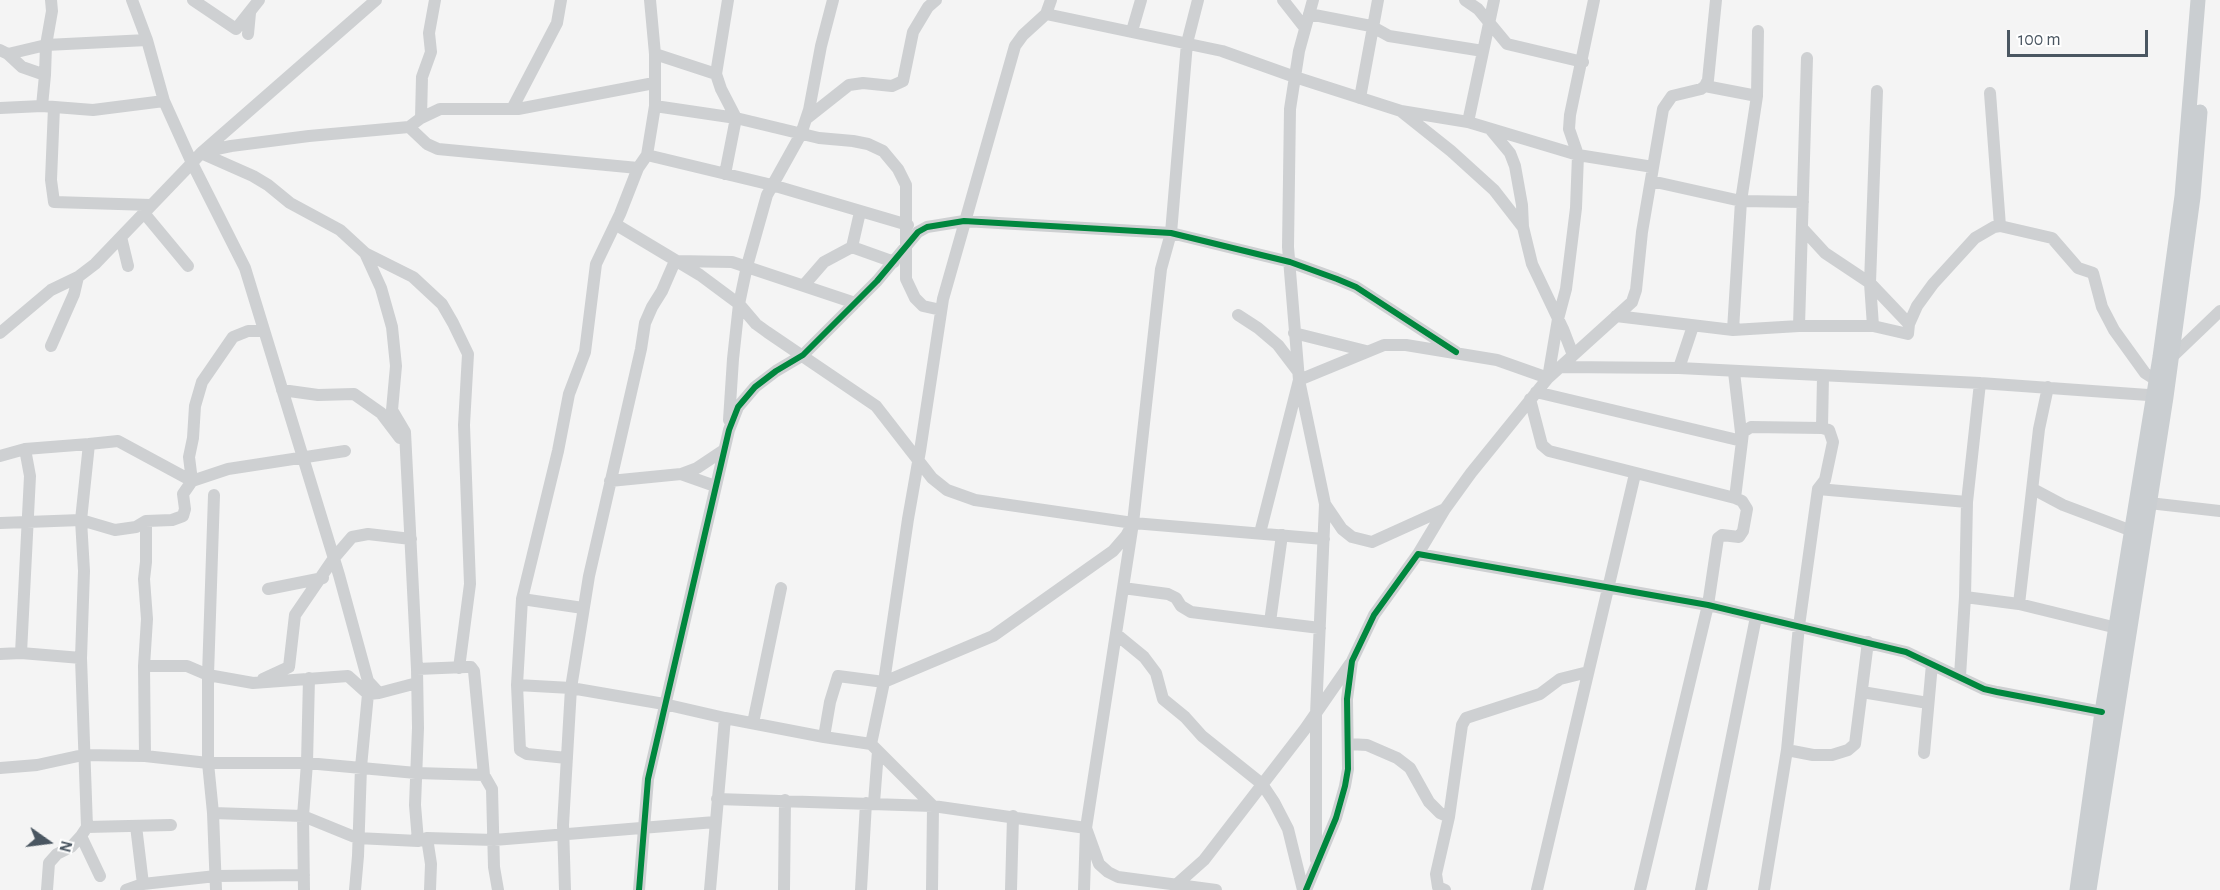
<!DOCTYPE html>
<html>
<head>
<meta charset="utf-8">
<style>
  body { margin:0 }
  #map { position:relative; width:2220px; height:890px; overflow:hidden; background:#f4f4f4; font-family:"Alegreya Sans",sans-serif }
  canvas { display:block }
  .north { position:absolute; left:18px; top:812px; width:60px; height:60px; -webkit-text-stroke:4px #fff; paint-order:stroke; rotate:104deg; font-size:16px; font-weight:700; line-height:24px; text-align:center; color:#4a5661 }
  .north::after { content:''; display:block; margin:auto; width:21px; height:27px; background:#4a5661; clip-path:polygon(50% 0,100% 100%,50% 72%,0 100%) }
  .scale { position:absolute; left:2007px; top:30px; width:141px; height:27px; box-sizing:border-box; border:3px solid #4a5661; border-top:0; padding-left:8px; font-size:18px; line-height:21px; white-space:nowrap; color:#4a5661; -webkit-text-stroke:4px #fff; paint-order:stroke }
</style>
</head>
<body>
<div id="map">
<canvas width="2220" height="890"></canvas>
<div class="north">N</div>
<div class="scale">100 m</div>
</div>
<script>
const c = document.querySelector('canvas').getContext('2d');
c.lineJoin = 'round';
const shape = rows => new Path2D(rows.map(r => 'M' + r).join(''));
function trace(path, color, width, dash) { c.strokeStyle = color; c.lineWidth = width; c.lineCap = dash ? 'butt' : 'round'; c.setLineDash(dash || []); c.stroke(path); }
trace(shape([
  [193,0,236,29,259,0],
  [376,0,201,153,192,163,245,268,339,575,368,681,379,693,417,683],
  [1283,0,1305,28],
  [1313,0,1299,51,1290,109,1288,247,1299,380,1325,504,1342,529,1352,537,1372,542,1445,509],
  [1465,0,1478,9,1507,44,1583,62],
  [1046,14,1222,51,1295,77,1401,111,1468,122,1578,155,1653,167],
  [1309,14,1371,26,1389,36,1483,51],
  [1132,31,1141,0],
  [248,34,250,13],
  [0,50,8,54,22,67,45,75,42,106],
  [8,54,46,45,52,11,51,0],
  [655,54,716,74],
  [45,75,46,45,147,40],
  [1705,86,1757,96],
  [1990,93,2000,226],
  [1360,98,1378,0],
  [655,106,736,118,819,138,853,141,868,144,883,151,898,169,906,185,906,279,915,298,923,306,941,310],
  [54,107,51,180,54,202,151,205],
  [0,108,42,106,93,110,164,101],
  [512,109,557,23,561,0],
  [1402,112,1451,151,1494,190,1522,226],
  [421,118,422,77,431,52,429,33,435,0],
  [806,119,849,85,863,83,892,86,903,81,913,32,928,7,936,0],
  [1468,122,1494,0],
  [409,127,427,144,438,149,638,168],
  [1490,129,1510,153,1515,166,1522,205,1523,227,1532,264,1563,329,1573,355],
  [202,152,231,146,309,136,409,127,421,118,440,109,518,109,654,83],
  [201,153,253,176,268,185,290,203,340,230,365,253,413,277,442,304,453,323,468,354,464,425,470,584,459,668],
  [647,155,772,185,908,225],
  [725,174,736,118,721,89,716,74,728,0],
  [1651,181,1741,201,1803,202],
  [144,213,188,266],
  [615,224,700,275,739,304,756,324,767,332,876,406,932,478,947,490,975,500,1133,523],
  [1803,229,1825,253,1870,283,1909,324],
  [121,237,128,266],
  [852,247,894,262],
  [365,253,381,288,392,327,396,366,392,410,405,432,417,669,418,728,415,805,418,841],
  [804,285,824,262,852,247,860,212],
  [1238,315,1258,328,1278,345,1297,370],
  [1616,316,1733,330,1799,326,1873,326,1908,334,1909,324,1917,306,1933,284,1975,238,1994,227,2000,226,2052,238,2078,268,2093,273,2102,307,2114,330,2145,373,2156,380],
  [1799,326,1807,58],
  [1873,326,1870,283,1877,91],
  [1733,330,1741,201,1757,96,1758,31],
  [0,333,51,290,78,277,95,264,192,163,164,101,147,40,132,0],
  [1294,333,1366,351],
  [51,346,74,294,78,277],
  [2172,357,2220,311],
  [1560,367,1679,368,1980,383,2162,396],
  [1679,368,1693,326],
  [1734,372,1742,441,1735,498],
  [282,390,318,395,354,394,381,413,400,438],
  [1536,392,1742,441,1743,432,1751,427,1822,428],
  [1530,399,1542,445,1549,451,1735,498,1742,501,1747,509,1743,531,1739,537,1722,535,1718,538,1708,605,1640,890],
  [729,420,733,359,739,304,747,266,767,195,801,134,809,110,821,46,833,0],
  [89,444,118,441,192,481],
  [0,456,25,449,89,444,81,520,84,571,81,658,87,827,81,836,71,847,57,854,49,863,47,890],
  [681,474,715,486],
  [192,481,189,457,193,438,195,406,202,382,233,337,248,331,263,331],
  [610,481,681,474,697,468,724,450],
  [1818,489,1967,502],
  [2033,489,2063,505,2132,531],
  [214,495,208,675,208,763,213,813,216,890],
  [2149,503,2220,511],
  [146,521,146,562,144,579,147,619,144,666,187,666,208,675,253,683,348,676,368,694,379,693],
  [0,523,81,520,115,530,136,527,146,521,172,520,183,516,185,509,183,494,192,481,228,469,345,451],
  [1260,533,1299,380,1384,345,1406,345,1497,360,1548,378,1558,319,1566,289,1576,208,1578,155,1569,129,1570,115,1594,0],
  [1418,554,1445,509,1471,473,1548,378,1632,302,1636,290,1642,232,1663,109,1672,96,1701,89,1705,86,1708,80,1716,0],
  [1123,588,1168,594,1176,598,1181,606,1191,612,1270,622,1282,535],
  [268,589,323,578],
  [1965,597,2019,604,2117,628],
  [522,599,583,608],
  [2019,604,2039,429,2048,387],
  [1270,622,1320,628],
  [1116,634,1144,657,1156,673,1163,699,1185,717,1202,736,1262,784,1274,802,1288,829,1303,890],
  [21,653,30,476,25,449],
  [0,654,21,653,81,658],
  [144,666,145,756],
  [417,669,466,667,471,667,474,671,484,775,492,789,494,867,498,890],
  [1960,676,1965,597,1967,502,1980,383],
  [263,679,289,667,295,615,334,558,352,537,368,534,411,539],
  [517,685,571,688,664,704,725,718,824,737,871,744,933,806,932,890],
  [1862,692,1928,703],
  [753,723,781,588],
  [824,737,830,702,838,676,884,682,993,636,1113,551,1126,536,1133,523,1324,539],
  [871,744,884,682,908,519,920,451,943,299,1015,46,1023,35,1046,14,1051,0],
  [1348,744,1367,745,1397,758,1410,768,1429,802,1440,813,1449,817],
  [1787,750,1799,626,1818,489,1825,480,1833,442,1829,430,1822,428,1823,376],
  [1924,753,1932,664],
  [567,758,527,754,520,750,517,685,522,599,558,451,569,394,585,352,596,264,620,214,638,168,647,155,655,106,655,54,650,0],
  [0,768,37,765,83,755,145,756,208,763,307,763,416,773,484,775],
  [717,799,933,806,1086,828,1099,864,1108,872,1118,877,1216,890],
  [874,803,878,751],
  [213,813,303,816,357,838,418,841,427,838,494,840,715,822],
  [136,826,143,884],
  [87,827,171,825],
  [81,836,100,876],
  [427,838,431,864,430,890],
  [1316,860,1316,714,1325,504],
  [1176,889,1177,884,1204,860,1305,729,1350,664],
  [126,890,143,884,216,876,304,875],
  [304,890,303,816,307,763,309,678],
  [355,890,358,856,361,767,368,694],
  [565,890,563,825,571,688,589,576,641,349,645,323,652,307,662,291,675,261,732,262,855,303],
  [639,890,648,779,729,430,738,407,755,387,776,371,803,355,877,281,918,232,927,227,964,221,1171,233,1290,262,1337,279,1356,287,1456,352],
  [710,890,725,718],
  [784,890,785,800],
  [861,890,866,803],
  [1011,890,1013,816],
  [1084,890,1086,828,1133,523,1159,287,1161,269,1171,233,1187,43,1198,0],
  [1306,890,1336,818,1345,786,1348,769,1347,699,1352,661,1374,615,1418,554,1708,605,1906,652,1984,689,1997,692,2102,712],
  [1445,890,1438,887,1436,874,1449,817,1462,725,1466,718,1540,694,1560,679,1588,672],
  [1537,890,1635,474],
  [1701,890,1756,617],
  [1764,890,1787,750,1813,755,1832,755,1848,750,1855,744,1868,642]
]), '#ced0d2', 12);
trace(shape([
  [2077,890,2102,712,2160,357,2182,196,2198,0],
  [2089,890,2166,397,2193,197,2200,112]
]), '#caced1', 15);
trace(shape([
  [639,890,648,779,729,430,738,407,755,387,776,371,803,355,877,281,918,232,927,227,964,221,1171,233,1290,262,1337,279,1356,287,1456,352],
  [1306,890,1336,818,1345,786,1348,769,1347,699,1352,661,1374,615,1418,554,1708,605,1906,652,1984,689,1997,692,2102,712]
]), '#00873e', 6);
</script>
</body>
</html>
